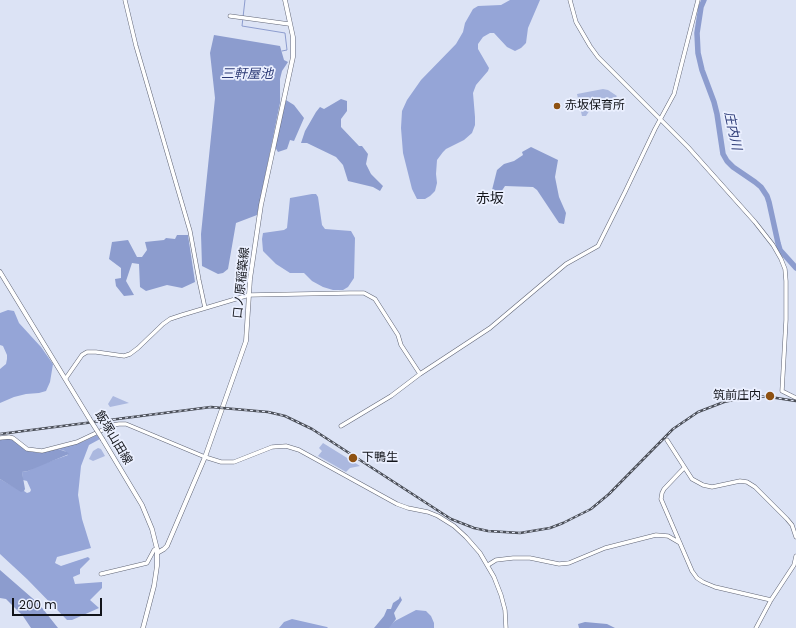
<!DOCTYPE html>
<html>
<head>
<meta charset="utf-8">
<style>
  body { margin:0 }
  #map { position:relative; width:796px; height:628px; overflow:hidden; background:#dce3f5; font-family:Poppins,sans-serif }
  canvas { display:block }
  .scale { position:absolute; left:12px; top:598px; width:90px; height:18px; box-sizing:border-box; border:2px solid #12141a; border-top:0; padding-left:5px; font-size:12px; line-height:14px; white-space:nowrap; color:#12141a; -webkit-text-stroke:3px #ebf0ff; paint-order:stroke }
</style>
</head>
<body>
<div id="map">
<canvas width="796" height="628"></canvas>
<div class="scale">200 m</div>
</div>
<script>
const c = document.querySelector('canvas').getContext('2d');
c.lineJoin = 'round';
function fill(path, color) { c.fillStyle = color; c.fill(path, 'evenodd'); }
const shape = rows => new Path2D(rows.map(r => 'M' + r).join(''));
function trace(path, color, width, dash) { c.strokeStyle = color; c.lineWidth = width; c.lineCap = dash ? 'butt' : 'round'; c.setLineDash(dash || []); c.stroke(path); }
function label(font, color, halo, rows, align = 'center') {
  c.font = font + ' Poppins,"Noto Sans JP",sans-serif'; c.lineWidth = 3.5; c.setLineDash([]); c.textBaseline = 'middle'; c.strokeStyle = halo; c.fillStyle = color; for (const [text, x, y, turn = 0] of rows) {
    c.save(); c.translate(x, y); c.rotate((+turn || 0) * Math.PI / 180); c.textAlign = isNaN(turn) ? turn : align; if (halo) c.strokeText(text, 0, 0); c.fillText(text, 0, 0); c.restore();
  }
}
fill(shape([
  [603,89,608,90,617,96,608,107,597,99,586,116,582,116,577,94],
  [113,396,129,403,110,407,108,404],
  [323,443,360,466,350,468,346,472,318,456,322,451,319,448],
  [98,448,101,449,105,456,93,461,89,459,93,451]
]), '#abb8df');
fill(shape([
  [510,0,540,0,528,28,526,43,521,48,515,51,507,47,494,33,490,33,483,37,478,44,478,49,489,68,488,71,476,85,473,93,475,117,475,125,472,133,464,140,446,149,443,152,437,160,436,174,437,183,435,191,430,196,425,199,417,199,412,189,403,153,401,128,402,111,407,100,421,80,456,44,463,32,465,23,473,9,478,6,501,5],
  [312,194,316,194,318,197,322,225,325,229,351,231,355,238,354,278,348,287,343,290,333,290,323,287,312,281,304,273,290,273,276,264,263,251,262,239,263,233,284,230,287,228,290,198],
  [8,310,14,311,19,323,41,347,53,364,50,382,46,391,39,393,26,394,14,397,0,403,0,369,6,364,7,359,7,355,3,346,0,345,0,313],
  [97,435,100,439,89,445,81,466,78,495,82,519,91,548,57,557,55,563,61,566,88,557,90,559,80,569,80,574,73,577,75,584,102,582,102,588,90,600,99,608,72,620,67,620,27,579,0,554,0,479,21,491,24,491,27,493,30,492,31,490,27,481,23,480,22,472,28,471,37,466,68,455,65,451,58,449,82,442],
  [416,610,426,611,431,616,434,623,434,628,387,628,395,621],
  [292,619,327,627,328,628,279,628,284,622]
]), '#95a5d7');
fill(shape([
  [214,35,280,46,284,60,288,62,282,71,280,79,280,103,257,215,236,223,228,269,223,273,218,274,202,266,201,234,215,98,210,53],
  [341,99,347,101,347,111,341,119,341,127,359,146,362,146,368,154,366,164,371,174,383,186,380,191,373,187,348,181,343,165,336,157,307,143,301,143,305,131,316,112,320,107,324,109],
  [286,100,294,105,304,118,294,141,290,140,287,149,278,152,275,147],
  [531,147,558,160,555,177,559,197,566,213,564,224,559,223,537,190,533,187,505,186,501,192,491,194,497,170,504,164,514,161,523,155,522,152],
  [177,235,188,235,195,282,182,288,167,285,146,291,140,287,139,264,132,263,126,281,134,295,124,296,116,286,115,279,121,278,121,268,109,259,112,242,128,240,137,257,142,257,147,250,145,242,164,240,166,238,175,239],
  [8,439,14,440,27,451,40,453,58,449,67,452,69,454,28,471,22,472,25,489,24,491,21,492,0,479,0,440],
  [0,570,39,604,58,628,31,628,23,616,6,599,0,598],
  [400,596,402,600,394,613,396,619,389,628,374,628,384,616,387,609,391,609,393,603,399,599],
  [585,622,607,624,615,628,579,628,578,624]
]), '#8c9cce');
trace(shape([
  [245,0,242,26,285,33,287,50,282,51]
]), '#8c9cce', 1);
trace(shape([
  [704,0,701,7,697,33,698,53,702,70,714,102,717,114,723,154,727,161,733,167,755,182,761,187,767,196,769,202,778,243,780,250,796,268]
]), '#8c9cce', 5.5);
const tertiary = shape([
  [125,0,136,46,190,231,199,280,205,308],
  [570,0,576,22,590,46,598,57,688,147,755,222,773,245,781,259,785,269,786,281,786,320,782,391,796,398],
  [230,16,289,24],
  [66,378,82,355,87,352,96,352,124,356,130,354,138,348,163,324,170,319,182,315,249,295,350,293,364,293,375,299,398,335,401,345,420,374],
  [341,426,391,396,420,374,490,328,566,264,598,246,625,192,655,129,674,94,698,0],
  [0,438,9,437,13,438,27,449,42,451,77,442,113,425,119,424,126,424,205,457,221,462,234,462,272,447,286,446,299,450,397,504,408,508,428,512,438,516,454,526,466,537,480,553,494,577,501,595,505,610,506,628],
  [667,440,692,479,703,485,712,487,740,481,747,482,755,487,787,519,792,525,796,537],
  [684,468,664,489,662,493,661,499,692,571,697,578,703,582,715,587,771,600],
  [488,565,496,560,513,558,530,558,559,564,569,563,605,548,656,535,668,536,680,543],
  [101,574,147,563,154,550,157,549],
  [756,628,771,600,794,565,796,556]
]);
const secondary = shape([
  [0,272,89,418],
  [103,440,142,505,152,529,157,549,157,566,154,586,143,628],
  [157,553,164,549,167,546,205,457,246,341,250,279,261,205,293,57,293,37,285,0]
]);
trace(tertiary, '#616676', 4.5);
trace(secondary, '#616676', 5);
trace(tertiary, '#fff', 3.5);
trace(secondary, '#fff', 4);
const rail = shape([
  [0,434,211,407,268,412,285,416,312,429,451,519,474,528,488,531,520,533,550,528,563,523,591,509,609,494,673,429,698,412,724,402,751,396,770,397,796,401]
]);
trace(rail, '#4b4f58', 2.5);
trace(rail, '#ebf0ff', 1, [3]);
const secondaryBridge = shape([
  [89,418,103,440]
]);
trace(secondaryBridge, '#616676', 5, []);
trace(secondaryBridge, '#fff', 4);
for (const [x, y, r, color] of [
  [557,106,4,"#8e5112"],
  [770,396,5,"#8e5112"],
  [353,458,5,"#8e5112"]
]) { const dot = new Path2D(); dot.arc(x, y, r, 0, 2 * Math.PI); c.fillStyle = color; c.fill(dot); trace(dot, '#ebf0ff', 1.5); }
label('12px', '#12141a', '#ebf0ff', [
  ["赤坂保育所",565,106],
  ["筑前庄内",761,396,"right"],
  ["下鴨生",362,458]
], 'left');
label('12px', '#12141a', '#ebf0ff', [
  ["口ノ原稲築線",242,283,-84],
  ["飯塚山田線",113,438,59]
]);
label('italic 13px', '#2b3976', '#ebf0ff', [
  ["三軒屋池",247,75],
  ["庄内川",732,131,78]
]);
label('14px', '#12141a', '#ebf0ff', [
  ["赤坂",490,199]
]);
</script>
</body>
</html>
